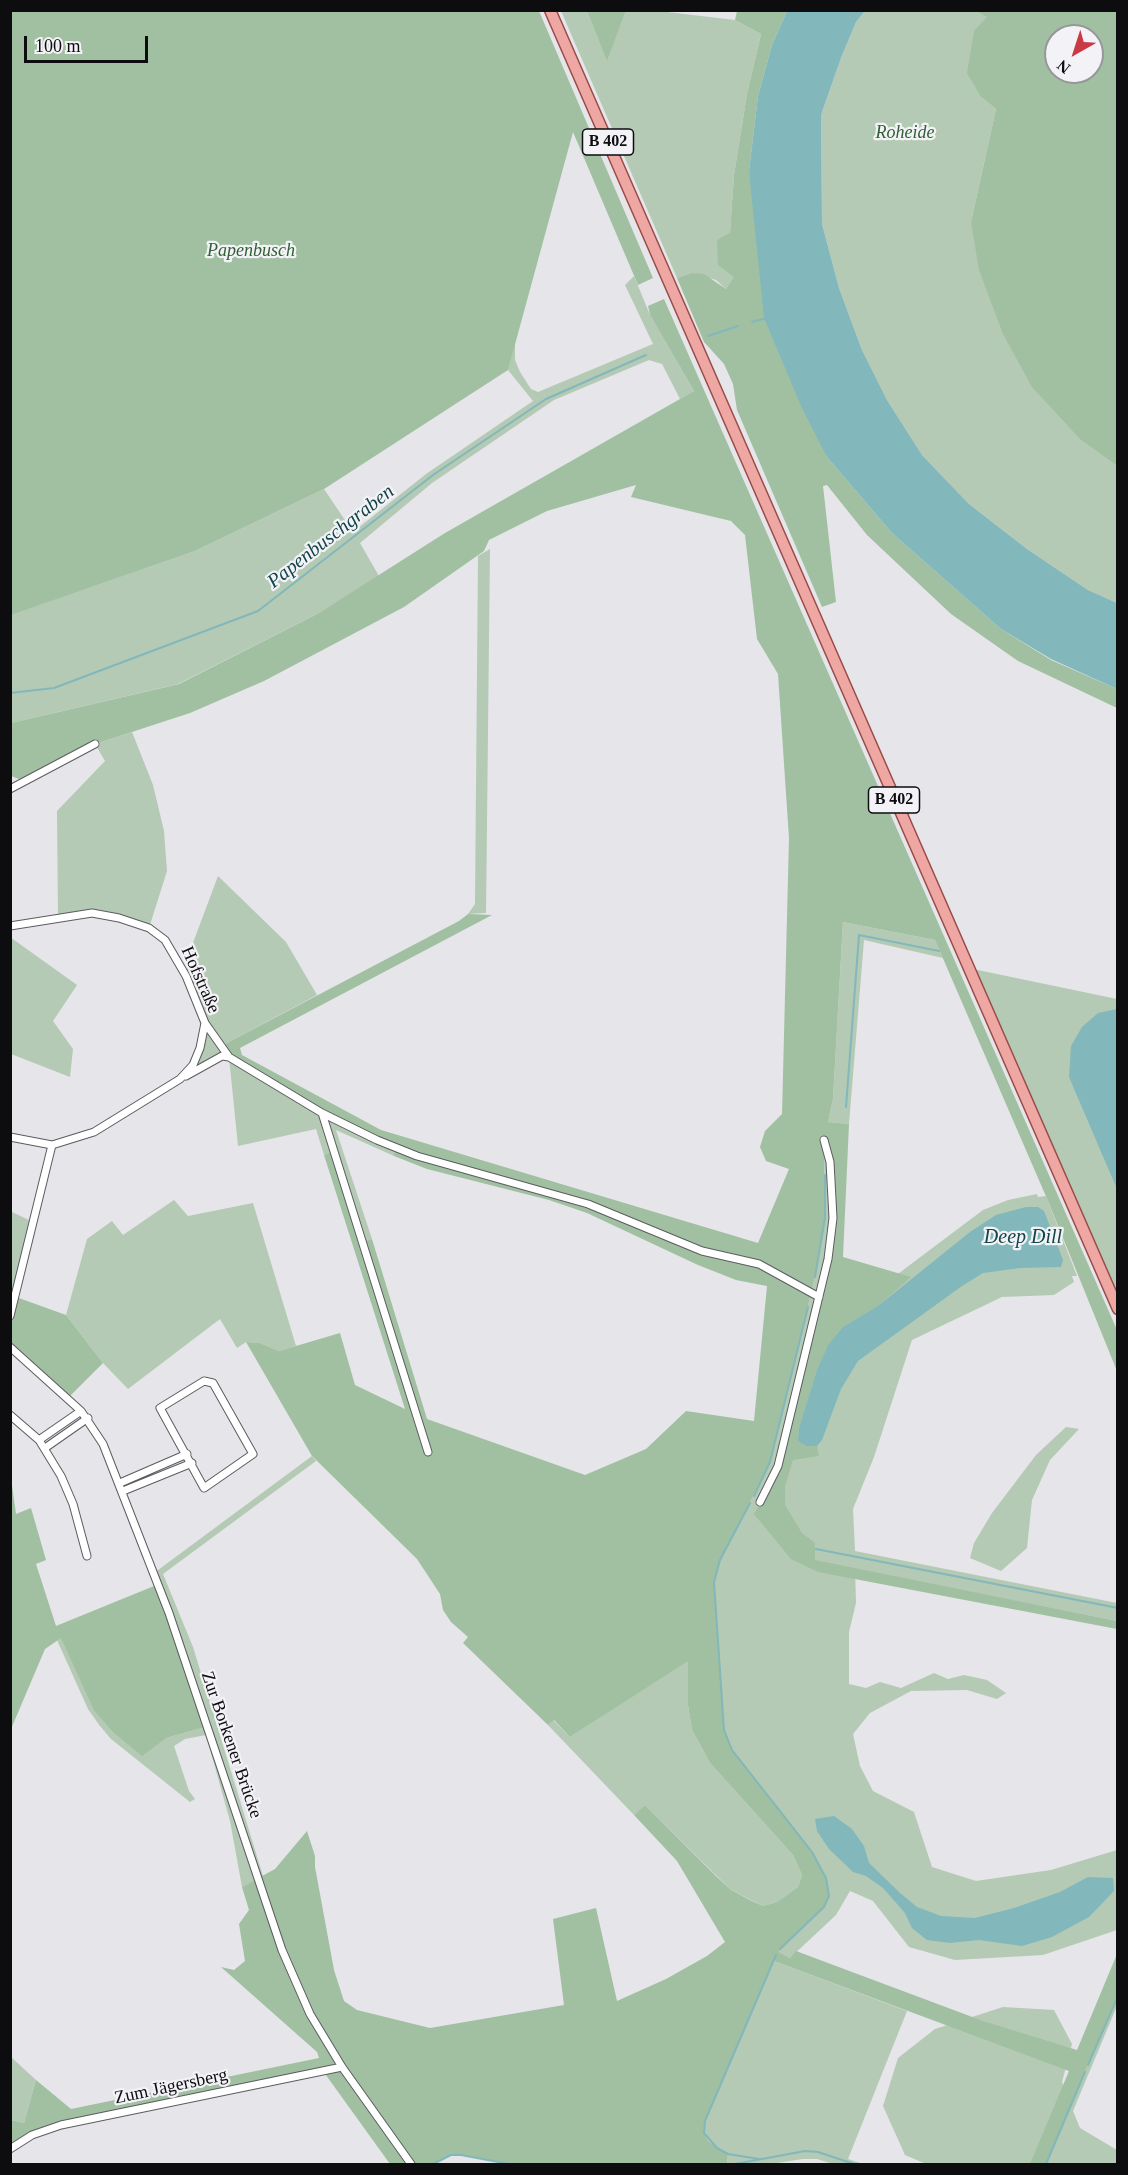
<!DOCTYPE html>
<html>
<head>
<meta charset="utf-8">
<style>
  body { margin:0 }
  #map { position:relative; width:1128px; height:2175px; overflow:hidden; background:#e5e5ea; font-family:Georgia,serif }
  canvas { display:block }
  .frame { position:absolute; inset:0; border:12px solid #0d0d0f; pointer-events:none }
  .north { position:absolute; left:1044px; top:24px; width:60px; height:60px; box-sizing:border-box; background:#f3f3f7; border:2px solid #97979a; border-radius:50%; rotate:219deg; font-size:16px; font-weight:700; line-height:24px; text-align:center; color:#0d0d0f }
  .north::after { content:''; display:block; margin:auto; width:21px; height:27px; background:#ca3a45; clip-path:polygon(50% 0,100% 100%,50% 72%,0 100%) }
  .scale { position:absolute; left:24px; top:36px; width:124px; height:27px; box-sizing:border-box; border:3px solid #0d0d0f; border-top:0; padding-left:8px; font-size:18px; line-height:21px; white-space:nowrap; color:#0d0d0f; -webkit-text-stroke:4px #f3f3f7; paint-order:stroke }
</style>
</head>
<body>
<div id="map">
<canvas width="1128" height="2175"></canvas>
<div class="frame"></div>
<div class="north">N</div>
<div class="scale">100 m</div>
</div>
<script>
const c = document.querySelector('canvas').getContext('2d');
c.lineJoin = 'round';
function fill(path, color) { c.fillStyle = color; c.fill(path, 'evenodd'); }
const shape = rows => new Path2D(rows.map(r => 'M' + r).join(''));
function trace(path, color, width, dash) { c.strokeStyle = color; c.lineWidth = width; c.lineCap = dash ? 'butt' : 'round'; c.setLineDash(dash || []); c.stroke(path); }
function label(font, color, halo, rows, align = 'center') {
  c.font = font + ' Georgia,serif'; c.lineWidth = 4.5; c.setLineDash([]); c.textBaseline = 'middle'; c.strokeStyle = halo; c.fillStyle = color; for (const [text, x, y, turn = 0] of rows) {
    c.save(); c.translate(x, y); c.rotate((+turn || 0) * Math.PI / 180); c.textAlign = isNaN(turn) ? turn : align; if (halo) c.strokeText(text, 0, 0); c.fillText(text, 0, 0); c.restore();
  }
}
fill(shape([
  [561,11,587,11,607,60,626,11,659,11,735,20,761,34,747,94,734,175,730,233,735,277,726,289,716,280,691,273,677,278],
  [865,11,976,11,988,16,981,97,996,109,971,222,1082,441,1117,466,1117,603,1088,590,1027,549,969,504,922,455,887,400,862,350,839,288,822,224,821,115,841,58,856,22],
  [634,276,650,315,694,391,680,399,662,364,649,360,554,400,432,483,360,543,379,576,319,613,178,684,11,723,10,615,195,551,324,489,353,532,426,474,533,401,508,370,515,342,515,360,520,372,531,389,538,392,653,344,625,285],
  [490,549,486,913,468,914,475,904,478,556],
  [132,732,153,785,164,831,167,871,149,928,92,913,58,917,57,811,105,761,95,744],
  [218,876,286,942,317,995,221,1046,396,1147,394,1156,336,1130,372,1239,363,1242,334,1151,324,1155,316,1129,238,1146,229,1057,222,1056,180,1079,193,1065,205,1023,186,976,187,959],
  [843,922,935,940,943,958,864,940,849,1124,828,1122,833,1099],
  [10,937,77,985,53,1021,73,1049,70,1077,11,1054],
  [968,968,1117,999,1117,1310],
  [824,1140,833,1218,822,1331,983,1210,1008,1200,1037,1194,1038,1197,1046,1196,1077,1276,1072,1276,1074,1282,1054,1295,1002,1297,912,1340,874,1457,853,1509,855,1551,1117,1603,1117,1621,855,1569,856,1603,849,1632,849,1684,866,1688,880,1682,901,1688,934,1673,948,1679,964,1675,987,1680,1006,1693,997,1699,967,1690,911,1691,870,1713,853,1734,860,1766,873,1791,914,1812,932,1867,976,1881,1051,1870,1117,1850,1117,1930,1043,1955,955,1960,909,1947,873,1901,850,1891,836,1915,790,1958,777,1952,824,1907,829,1896,727,1762,697,1638,726,1504,786,1395,815,1277,825,1218],
  [174,1200,188,1216,253,1203,296,1346,279,1351,260,1343,246,1342,237,1348,220,1319,128,1389,103,1363,66,1315,87,1239,112,1221,123,1235],
  [10,1211,33,1222,10,1301],
  [1066,1427,1079,1429,1050,1460,1032,1500,1027,1548,1001,1571,970,1558,974,1543,992,1513,1036,1455],
  [312,1456,316,1461,163,1574,193,1647,263,1876,242,1887,230,1821,206,1735,185,1739,174,1746,189,1791,195,1799,190,1802,111,1739,100,1726,88,1709,57,1640,61,1637,93,1709,166,1738,209,1726,154,1573],
  [688,1660,688,1705,692,1730,710,1763,793,1855,802,1875,798,1887,777,1902,763,1906,731,1890,645,1805,634,1815,548,1725,553,1720,570,1737],
  [774,1961,907,2011,848,2159,863,2164,833,2164,817,2159,803,2159,770,2164,727,2164,728,2154,708,2141,704,2133,705,2121],
  [1117,1996,1117,2006,1073,2111,1080,2128,1117,2150,1117,2164,926,2164,905,2155,883,2106,898,2058,935,2029,1003,2007,1054,2010,1072,2044,1062,2082,1071,2104],
  [11,2057,36,2080,24,2123,11,2120]
]), '#b4cab4');
fill(shape([
  [10,11,539,11,653,278,638,285,573,132,508,370,324,489,195,551,11,615],
  [587,11,626,11,607,61],
  [737,11,787,11,772,45,758,96,749,171,827,457,892,533,1001,629,1051,660,1117,689,1117,708,1018,661,951,614,867,535,827,485,823,486,836,602,822,607,737,410,733,384,724,364,704,342,677,278,691,273,704,274,726,289,734,277,718,265,717,240,730,233,734,175,747,94,761,34,735,20],
  [976,11,1117,11,1117,466,1082,441,1032,387,1003,334,979,270,971,222,996,109,981,97,967,73,974,31,987,17],
  [1056,36,1092,36,1092,72,1056,72],
  [664,299,1117,1330,1117,1371,1048,1201,935,940,843,922,833,1099,828,1122,849,1124,843,1257,911,1277,878,1306,843,1327,828,1345,817,1370,799,1428,798,1441,806,1446,817,1446,819,1456,793,1460,785,1486,785,1505,802,1533,815,1543,815,1560,1117,1621,1117,1629,818,1572,791,1559,754,1514,773,1480,809,1333,833,1218,824,1143,825,1218,815,1277,770,1462,720,1560,714,1582,724,1730,732,1750,792,1825,812,1852,826,1878,829,1896,824,1907,778,1952,790,1958,796,1951,983,2021,1077,2050,1117,1954,1117,1996,1046,2164,1030,2164,1069,2071,774,1961,705,2121,704,2132,708,2141,728,2154,727,2164,509,2164,460,2155,451,2155,433,2164,390,2164,323,2071,61,2125,11,2149,11,2120,24,2123,36,2080,71,2109,319,2058,317,2052,221,1967,234,1970,245,1961,239,1924,249,1910,242,1887,275,1869,307,1831,315,1856,315,1867,334,1970,344,2001,357,2010,430,2028,564,2005,553,1919,596,1908,617,2001,666,1979,707,1956,725,1942,677,1861,634,1815,645,1805,717,1877,731,1890,750,1900,763,1906,777,1902,798,1887,802,1875,793,1855,710,1763,692,1730,688,1705,688,1661,570,1737,554,1720,548,1725,463,1643,468,1637,451,1622,443,1610,440,1594,417,1559,312,1456,246,1342,260,1343,279,1351,340,1333,355,1385,405,1409,324,1155,334,1151,364,1241,372,1239,427,1419,585,1475,646,1449,686,1411,754,1421,767,1286,736,1280,698,1265,587,1213,549,1200,427,1169,394,1156,395,1147,377,1140,229,1057,221,1046,459,921,468,914,492,915,240,1048,242,1055,381,1130,758,1243,789,1169,766,1161,760,1147,765,1131,782,1114,789,838,778,674,757,639,745,535,731,521,631,497,636,485,547,511,489,540,484,551,404,607,264,681,190,713,95,744,24,781,11,776,11,723,179,684,319,613,445,533,694,391,650,315,648,306],
  [16,1297,66,1315,103,1363,68,1398,11,1347,10,1301],
  [10,1471,16,1514,31,1508,46,1560,36,1564,56,1626,159,1584,209,1726,166,1738,142,1756,113,1732,93,1709,61,1638,45,1649,11,1729]
]), '#a0c0a1');
fill(shape([
  [787,11,865,11,856,22,841,58,821,115,822,224,839,288,862,350,887,400,922,455,969,504,1027,549,1088,590,1117,603,1117,689,1051,659,1001,629,892,533,827,457,802,408,764,318,749,171,758,96,772,45],
  [1117,1009,1118,1009,1117,1189,1069,1077,1071,1046,1082,1027,1098,1013],
  [1026,1207,1038,1207,1044,1211,1063,1260,1061,1267,1020,1268,983,1273,962,1286,858,1361,841,1389,822,1440,817,1446,806,1446,798,1441,799,1428,817,1370,828,1345,843,1327,878,1306,970,1232,996,1215],
  [834,1816,852,1829,864,1846,869,1863,900,1893,917,1907,941,1916,975,1918,1014,1908,1060,1892,1088,1877,1113,1878,1114,1891,1089,1917,1052,1937,1022,1946,979,1940,950,1943,927,1940,912,1928,905,1913,883,1888,866,1876,853,1872,829,1849,817,1831,815,1819]
]), '#82b7bb');
trace(shape([
  [752,322,767,318],
  [708,336,738,326],
  [10,693,54,688,258,611,433,475,546,399,646,355],
  [846,1107,859,935,939,951],
  [815,1277,825,1218,825,1175],
  [754,1496,770,1462,808,1307],
  [750,1503,720,1560,714,1582,724,1730,732,1750,812,1852,826,1878,829,1896,824,1907,780,1949],
  [816,1549,1118,1608],
  [1088,2065,1118,1996],
  [759,2159,728,2154,717,2148,704,2133,705,2121,776,1955],
  [433,2164,451,2155,461,2155,509,2164],
  [735,2164,805,2151,818,2152,854,2164],
  [1046,2164,1085,2072]
]), '#82b7bb', 2);
const street = shape([
  [10,789,95,744],
  [10,926,92,913,119,918,149,928,165,940,186,976,205,1023,200,1048,193,1065,180,1079,94,1132,52,1145,10,1137],
  [205,1023,229,1057,322,1113,377,1140,417,1156,588,1204,702,1251,759,1264,819,1297],
  [186,1076,222,1056,229,1057],
  [322,1113,428,1452],
  [10,1316,52,1145],
  [10,1347,81,1411,103,1444,169,1613,282,1950,310,2014,342,2067,411,2164],
  [204,1381,213,1383,253,1454,204,1488,160,1408,204,1381],
  [10,1415,39,1440,61,1476,73,1504,87,1556],
  [39,1440,81,1411],
  [45,1448,88,1418],
  [120,1483,187,1454],
  [123,1491,192,1463],
  [760,1502,778,1466,828,1259,833,1218,830,1162,824,1140],
  [10,2149,32,2135,61,2125,342,2067]
]);
const primary = shape([
  [550,10,1118,1309]
]);
trace(street, '#5c5c60', 9);
trace(primary, '#994b47', 13);
trace(street, '#fff', 7);
trace(primary, '#efa7a3', 10);
for (const [x, y, w] of [
  [608,142,51],
  [894,800,51]
]) { const box = new Path2D(); box.roundRect(x - w / 2, y - 13, w, 26, 4.5); c.fillStyle = '#f3f3f7'; c.fill(box); trace(box, '#0d0d0f', 1.5); }
label('bold 16px', '#0d0d0f', null, [
  ["B 402",608,142],
  ["B 402",894,800]
]);
label('italic 18px', '#326035', '#f3f3f7', [
  ["Roheide",905,133],
  ["Papenbusch",251,251]
]);
label('18px', '#0d0d0f', '#f3f3f7', [
  ["Hofstraße",200,980,66],
  ["Zur Borkener Brücke",231,1745,71],
  ["Zum Jägersberg",171,2087,-12]
]);
label('italic 20px', '#134448', '#f3f3f7', [
  ["Papenbuschgraben",331,537,-38],
  ["Deep Dill",1023,1238]
]);
</script>
</body>
</html>
